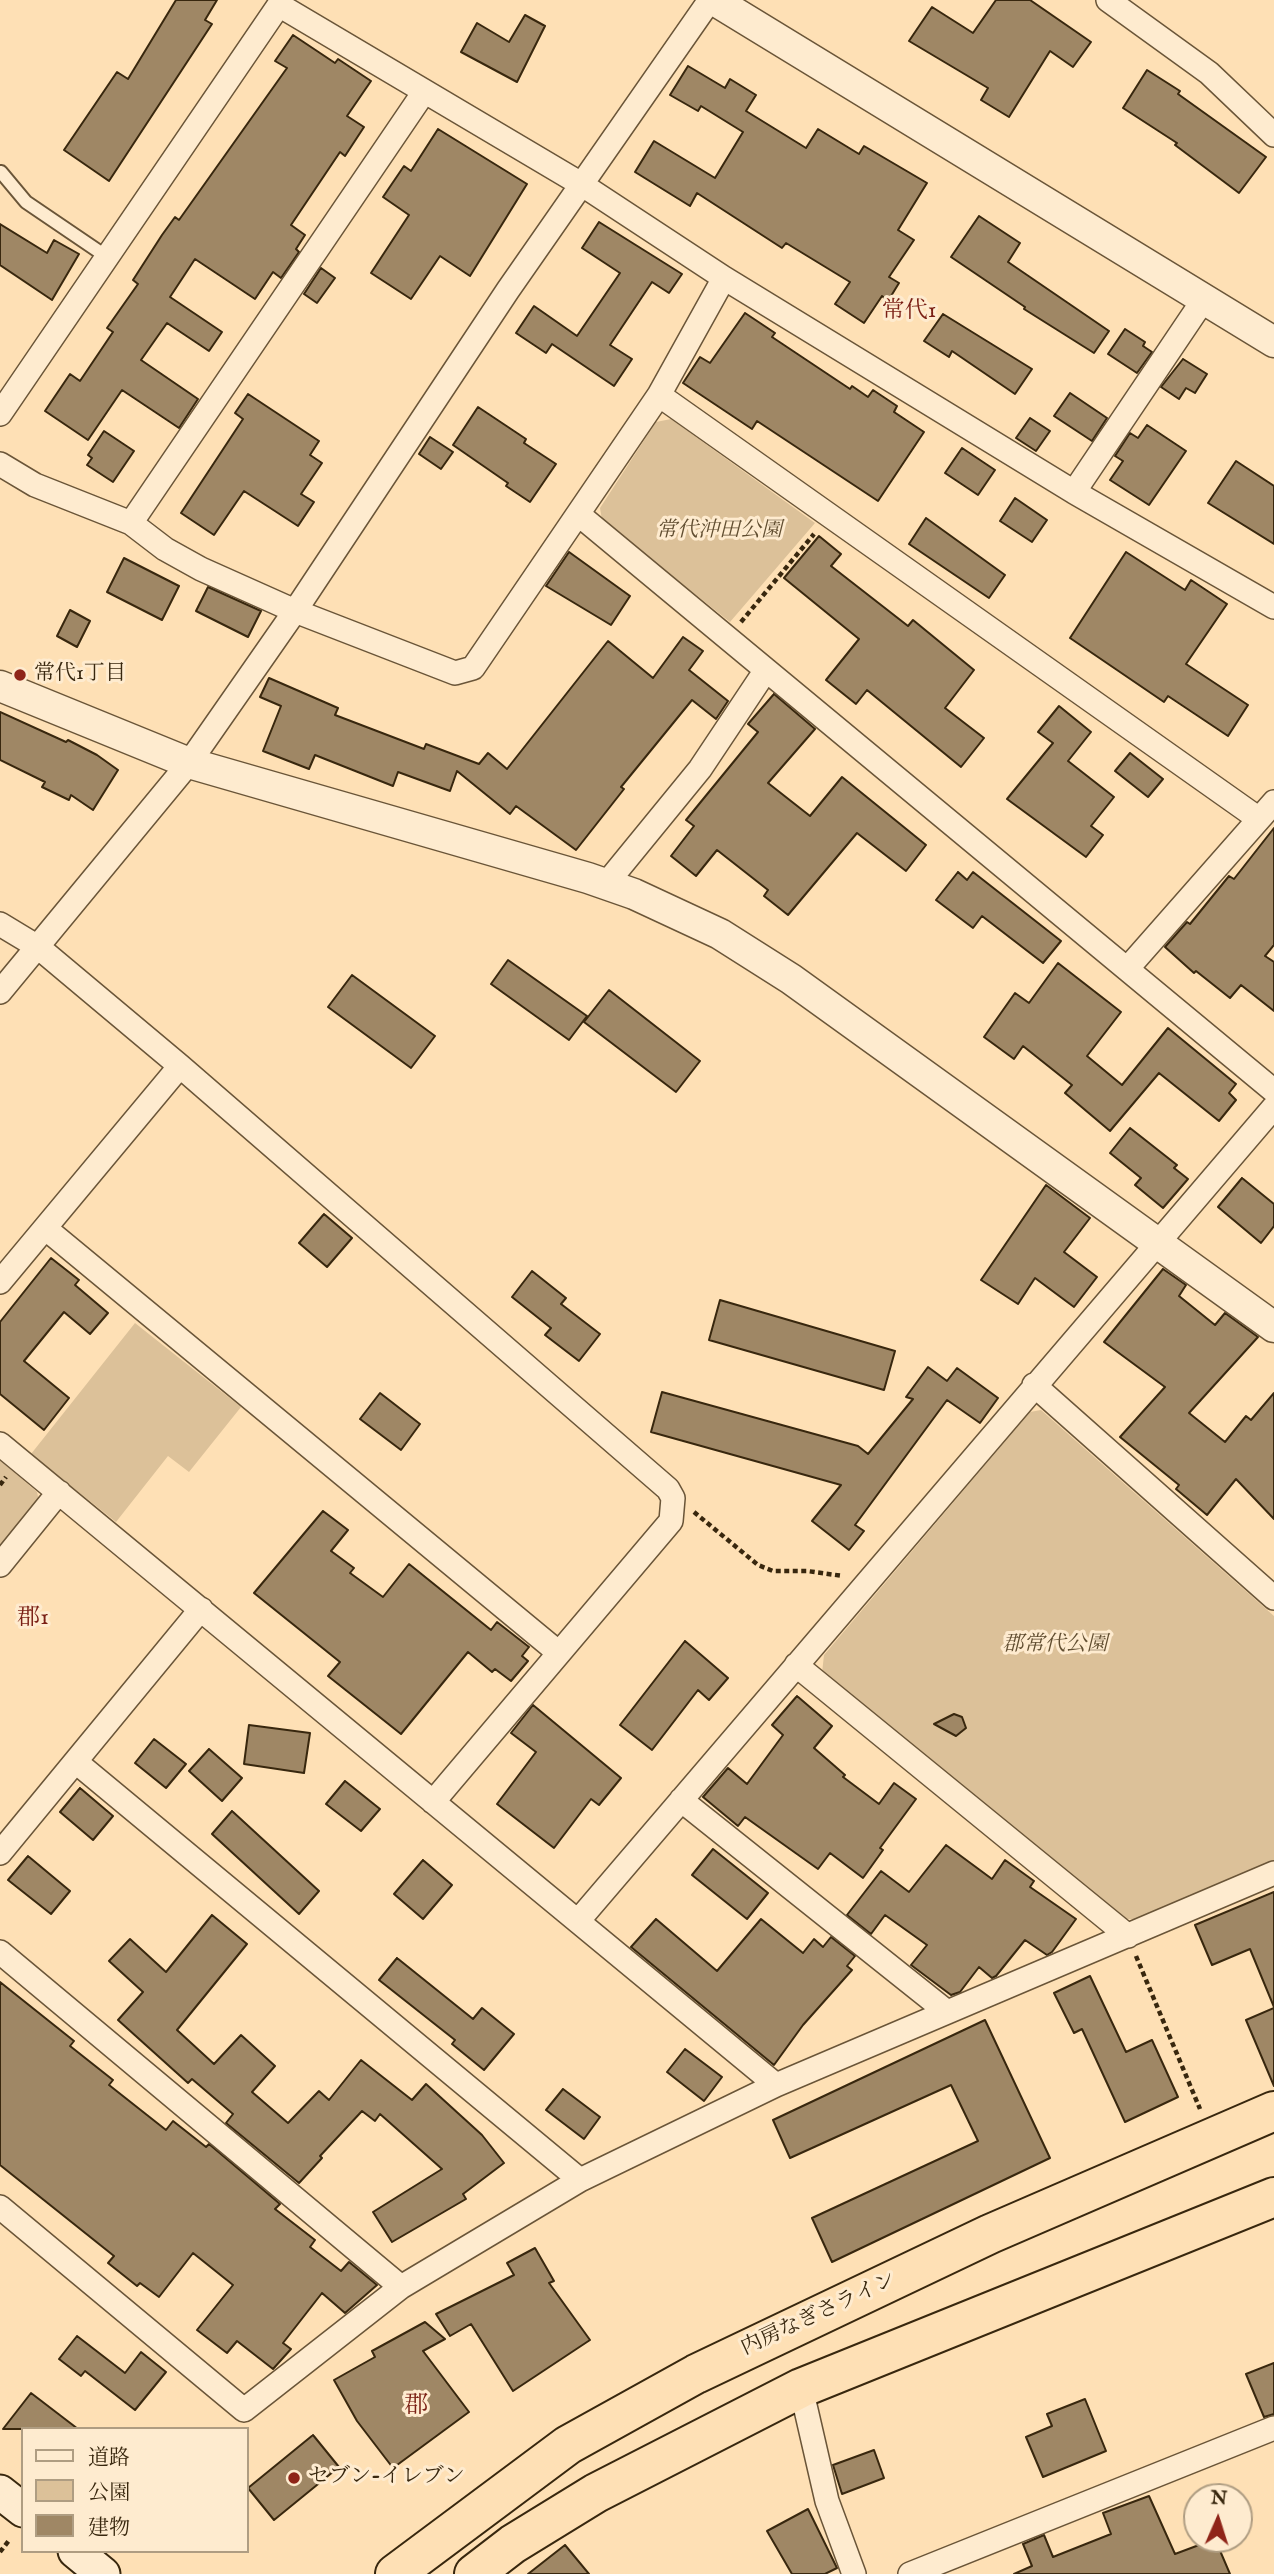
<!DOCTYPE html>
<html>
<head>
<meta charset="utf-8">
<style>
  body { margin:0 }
  #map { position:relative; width:1274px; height:2574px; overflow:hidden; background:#fee0b5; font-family:"IM FELL English","Noto Serif JP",serif }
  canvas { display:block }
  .legend { position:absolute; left:21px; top:2427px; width:228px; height:126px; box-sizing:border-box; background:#feebcf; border:2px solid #af9d82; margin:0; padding:9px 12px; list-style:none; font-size:21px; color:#38270e }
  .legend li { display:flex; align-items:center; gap:14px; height:35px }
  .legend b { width:35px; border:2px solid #af9d82 }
  .north { position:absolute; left:1183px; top:2483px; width:70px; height:70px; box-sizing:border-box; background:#feebcf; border:2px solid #af9d82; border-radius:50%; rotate:3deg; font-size:19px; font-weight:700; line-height:28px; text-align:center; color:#38270e }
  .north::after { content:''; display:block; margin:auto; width:24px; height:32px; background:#8f2418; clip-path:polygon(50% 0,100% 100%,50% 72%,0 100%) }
</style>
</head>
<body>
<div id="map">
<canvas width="1274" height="2574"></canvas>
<ul class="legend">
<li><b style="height:9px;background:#feebcf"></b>道路</li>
<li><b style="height:19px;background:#dcc199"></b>公園</li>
<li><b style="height:19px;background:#9f8765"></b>建物</li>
</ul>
<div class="north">N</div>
</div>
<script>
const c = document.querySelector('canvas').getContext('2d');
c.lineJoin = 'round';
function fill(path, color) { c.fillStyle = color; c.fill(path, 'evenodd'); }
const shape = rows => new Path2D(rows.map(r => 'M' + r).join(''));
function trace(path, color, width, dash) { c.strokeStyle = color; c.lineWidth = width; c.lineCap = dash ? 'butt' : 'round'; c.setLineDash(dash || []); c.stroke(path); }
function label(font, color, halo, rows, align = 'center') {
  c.font = font + ' "IM FELL English","Noto Serif JP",serif'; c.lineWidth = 6; c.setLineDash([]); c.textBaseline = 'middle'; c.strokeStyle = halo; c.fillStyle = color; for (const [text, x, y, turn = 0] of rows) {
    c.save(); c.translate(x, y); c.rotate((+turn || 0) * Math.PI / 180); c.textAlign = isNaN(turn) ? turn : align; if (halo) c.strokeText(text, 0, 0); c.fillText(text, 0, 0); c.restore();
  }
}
fill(shape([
  [671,419,815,523,730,622,602,520,600,508,656,422],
  [135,1323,241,1407,189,1472,168,1456,116,1522,31,1454],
  [1041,1410,1274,1616,1274,1861,1139,1919,1126,1919,822,1673,824,1655,1030,1412],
  [0,1460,37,1492,39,1501,0,1551]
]), '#dcc199');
const building = shape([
  [176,0,217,0,205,20,212,24,109,181,64,150,117,72,128,79,176,0],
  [996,0,1030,0,1091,42,1073,67,1050,51,1009,117,981,100,988,88,909,41,932,7,973,33,996,0],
  [525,15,545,26,517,82,461,52,477,23,509,42,525,15],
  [293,35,335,63,338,59,371,81,347,116,364,127,345,156,340,152,291,225,305,235,296,249,299,252,281,278,273,272,255,299,195,259,170,297,222,332,209,351,167,323,141,360,198,399,179,428,122,390,88,440,45,411,70,374,80,381,113,332,107,328,138,284,133,280,162,235,175,217,179,220,287,68,275,61,293,35],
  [688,66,725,88,730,79,756,95,746,111,806,148,818,129,859,154,864,146,927,183,898,230,914,240,889,277,899,283,888,301,882,296,864,323,835,304,850,282,786,243,782,248,697,193,690,206,635,172,654,141,715,178,743,132,701,106,698,111,670,95,688,66],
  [1147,70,1180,91,1178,94,1266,157,1239,193,1175,145,1177,143,1123,108,1147,70],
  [438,129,527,184,470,276,440,256,411,299,371,273,409,215,383,197,404,166,411,171,438,129],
  [979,216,1020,243,1008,262,1109,331,1094,353,1024,309,1025,307,951,257,979,216],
  [599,222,682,274,669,293,652,282,610,345,632,359,614,386,552,344,546,353,516,333,534,306,577,336,620,273,582,248,599,222],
  [0,224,47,253,54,240,79,254,52,300,0,265,0,224],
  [321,268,335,278,317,303,304,294,321,268],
  [745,313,775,333,772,337,850,389,852,386,868,397,873,390,897,406,894,412,924,432,878,501,757,421,752,429,683,383,700,357,710,363,745,313],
  [943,314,1032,369,1015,394,952,351,949,357,924,341,943,314],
  [1125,329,1145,342,1143,346,1152,352,1137,373,1108,354,1125,329],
  [1183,359,1207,374,1195,393,1186,388,1179,399,1161,387,1183,359],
  [1070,393,1107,418,1092,441,1054,416,1070,393],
  [248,394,319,441,310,455,322,463,301,494,314,502,298,526,244,491,214,535,181,513,243,419,235,413,248,394],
  [478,407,526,439,524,443,556,464,530,502,506,486,508,483,453,445,478,407],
  [1030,418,1050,431,1036,451,1016,438,1030,418],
  [1147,425,1186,451,1149,505,1110,480,1123,461,1115,456,1130,433,1138,438,1147,425],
  [104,431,134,451,113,482,87,465,92,458,88,455,104,431],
  [430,437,453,452,441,469,419,454,430,437],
  [962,448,995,470,978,495,945,473,962,448],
  [1236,461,1274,486,1274,544,1208,503,1236,461],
  [1015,498,1047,520,1032,542,1000,521,1015,498],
  [926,518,1005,575,989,598,909,544,926,518],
  [819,536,841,554,831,566,908,626,913,620,974,670,945,708,984,738,961,767,867,690,856,704,826,680,859,639,784,578,819,536],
  [569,552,630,596,611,625,546,586,569,552],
  [1126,552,1185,590,1191,580,1227,604,1186,664,1248,705,1228,736,1168,696,1164,702,1070,638,1126,552],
  [124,558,179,586,162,620,107,592,124,558],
  [208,587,261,611,248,637,196,611,208,587],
  [70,610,90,621,77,647,57,636,70,610],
  [683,637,703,651,689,670,728,701,716,719,692,700,621,787,624,789,576,850,516,806,510,814,457,771,450,791,398,772,393,786,315,755,309,769,263,751,281,706,260,697,269,678,338,708,335,715,424,749,426,744,479,764,488,753,507,769,608,641,653,678,683,637],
  [774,694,815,729,768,783,810,816,842,777,926,845,906,871,857,833,788,915,764,896,768,890,717,850,696,876,671,856,694,826,686,820,758,732,748,724,774,694],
  [1059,706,1091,732,1068,761,1114,797,1091,826,1103,835,1086,857,1007,799,1053,743,1038,732,1059,706],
  [0,712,66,742,68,740,97,755,118,770,93,810,71,795,69,800,42,787,45,782,0,760,0,712],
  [1130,753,1163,779,1148,797,1115,771,1130,753],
  [1274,828,1274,945,1265,956,1274,962,1274,1011,1241,985,1230,998,1196,971,1194,973,1165,947,1187,922,1190,924,1229,876,1234,879,1274,828],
  [958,872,967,880,973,872,1061,941,1043,963,982,916,973,928,936,900,958,872],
  [508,960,587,1016,569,1040,491,984,508,960],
  [1058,963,1121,1012,1087,1056,1122,1085,1168,1028,1236,1084,1229,1093,1236,1100,1219,1121,1159,1073,1110,1131,1065,1093,1072,1085,1023,1046,1014,1059,984,1037,1015,993,1029,1003,1058,963],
  [352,975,435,1036,411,1068,328,1007,352,975],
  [609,990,700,1061,676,1092,584,1022,609,990],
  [1130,1128,1177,1165,1174,1168,1188,1179,1163,1208,1135,1185,1141,1178,1110,1153,1130,1128],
  [1242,1178,1274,1204,1274,1226,1261,1243,1218,1207,1242,1178],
  [1046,1185,1090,1218,1064,1252,1097,1277,1074,1307,1035,1278,1018,1304,981,1280,1046,1185],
  [324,1214,352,1238,327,1267,299,1243,324,1214],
  [51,1258,79,1280,75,1285,108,1313,90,1334,64,1312,24,1361,69,1398,44,1430,0,1394,0,1322,51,1258],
  [1163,1269,1186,1285,1179,1296,1215,1325,1225,1313,1258,1337,1189,1413,1225,1442,1246,1416,1251,1420,1274,1393,1274,1519,1236,1479,1207,1515,1176,1489,1179,1485,1120,1437,1165,1387,1104,1342,1163,1269],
  [532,1271,566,1298,561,1304,600,1334,579,1361,545,1335,551,1328,512,1297,532,1271],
  [720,1300,895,1351,884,1390,709,1340,720,1300],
  [928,1367,947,1381,957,1368,998,1398,980,1423,947,1400,855,1525,864,1531,849,1550,812,1521,841,1485,651,1432,662,1392,858,1446,868,1454,913,1399,906,1397,928,1367],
  [380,1393,420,1424,401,1450,360,1419,380,1393],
  [323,1511,348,1530,331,1551,354,1568,350,1573,383,1597,409,1564,491,1630,497,1622,529,1647,522,1656,528,1661,511,1681,495,1669,492,1672,468,1652,401,1734,328,1676,340,1662,254,1593,323,1511],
  [685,1641,728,1678,709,1700,698,1690,652,1750,620,1725,685,1641],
  [797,1696,832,1726,814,1748,845,1775,843,1777,879,1804,894,1783,916,1799,880,1848,883,1850,863,1878,830,1853,818,1869,745,1817,738,1826,703,1797,728,1768,747,1784,783,1735,772,1725,797,1696],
  [533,1705,621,1778,599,1805,591,1799,554,1848,497,1804,536,1752,511,1733,533,1705],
  [954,1714,962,1717,966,1728,956,1736,934,1724,954,1714],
  [249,1725,310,1733,304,1773,244,1764,249,1725],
  [154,1739,186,1764,166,1788,135,1763,154,1739],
  [209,1749,242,1778,222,1801,189,1771,209,1749],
  [345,1781,380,1809,361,1831,326,1804,345,1781],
  [80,1788,113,1816,93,1840,60,1812,80,1788],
  [232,1811,319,1891,299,1914,212,1834,232,1811],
  [946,1845,992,1879,1005,1860,1034,1881,1030,1887,1076,1919,1052,1952,1047,1955,1025,1940,996,1976,992,1978,979,1967,960,1992,951,1995,911,1965,927,1945,885,1915,871,1934,847,1915,881,1871,909,1892,946,1845],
  [713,1849,768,1893,747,1919,692,1875,713,1849],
  [28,1856,70,1891,51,1914,8,1880,28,1856],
  [423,1860,452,1885,423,1919,394,1894,423,1860],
  [1274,1892,1274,2007,1250,1949,1212,1965,1195,1925,1274,1892],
  [212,1915,247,1944,177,2030,214,2064,241,2035,275,2066,252,2092,288,2123,319,2091,329,2100,361,2060,412,2100,426,2084,482,2135,504,2163,463,2194,466,2199,392,2242,373,2212,442,2169,380,2114,375,2121,362,2111,320,2156,322,2158,299,2183,226,2123,233,2114,192,2079,188,2083,118,2020,143,1992,109,1961,130,1939,166,1972,212,1915],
  [656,1919,717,1971,761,1919,803,1953,814,1939,823,1947,831,1937,855,1956,847,1966,852,1970,803,2025,774,2065,631,1947,656,1919],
  [397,1958,473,2019,482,2008,514,2034,484,2070,452,2044,455,2040,379,1980,397,1958],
  [1090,1976,1126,2052,1152,2040,1178,2097,1125,2122,1082,2029,1074,2033,1054,1993,1090,1976],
  [0,1982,74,2041,70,2046,113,2080,109,2085,166,2130,173,2121,206,2147,209,2144,280,2204,275,2209,315,2240,310,2247,341,2271,349,2262,377,2285,345,2313,322,2293,283,2343,291,2349,273,2369,237,2341,227,2353,197,2330,233,2285,193,2253,159,2297,140,2283,137,2286,108,2263,114,2256,0,2165,0,1982],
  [1274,2008,1274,2086,1246,2020,1274,2008],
  [985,2020,1050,2158,832,2262,812,2218,978,2141,951,2085,790,2158,773,2120,985,2020],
  [685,2049,722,2077,704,2101,667,2072,685,2049],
  [563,2089,600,2117,584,2139,546,2110,563,2089],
  [535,2248,554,2281,549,2283,590,2340,513,2391,471,2324,450,2336,436,2314,514,2275,507,2263,535,2248],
  [425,2322,445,2339,423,2351,469,2412,393,2468,357,2421,334,2380,375,2357,372,2351,425,2322],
  [77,2336,125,2373,141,2352,166,2372,135,2410,85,2371,81,2376,59,2359,77,2336],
  [1274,2363,1274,2414,1264,2417,1246,2374,1274,2363],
  [31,2393,78,2429,3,2429,31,2393],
  [1085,2399,1106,2451,1043,2477,1026,2437,1052,2426,1047,2414,1085,2399],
  [313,2435,339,2467,274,2520,248,2488,313,2435],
  [874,2450,884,2478,842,2494,833,2465,874,2450],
  [1149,2496,1175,2554,1215,2539,1230,2574,1014,2574,1032,2566,1023,2544,1044,2535,1053,2557,1111,2534,1103,2513,1149,2496],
  [808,2509,837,2568,825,2574,792,2574,767,2531,808,2509],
  [565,2545,589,2574,528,2574,565,2545]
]);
fill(building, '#9f8765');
trace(building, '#38270e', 2);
const service = shape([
  [1,172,26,202,107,257]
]);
const minor = shape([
  [1108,0,1209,73,1274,135],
  [659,395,1259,819],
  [0,414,279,5,581,184,724,278,1074,492,1274,607],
  [0,464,35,485,131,523,165,549,201,569,295,611,455,673,473,668,659,395,724,278],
  [1074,492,1204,299],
  [578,514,1274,1091],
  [131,523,424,92],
  [606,884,700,769,766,670],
  [0,924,38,947,180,1066,668,1489,673,1498,671,1521,433,1802],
  [1127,969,1274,802],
  [0,992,189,763,295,611,508,290,710,0],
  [45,1228,559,1653],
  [0,1282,180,1066],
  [1034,1385,1274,1598],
  [0,1444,776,2085],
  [0,1565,59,1492],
  [796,1665,1128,1936],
  [76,1762,580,2180],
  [681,1800,947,2012],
  [0,1853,201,1609],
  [578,1921,1274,1107],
  [0,1952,401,2287],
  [0,2207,244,2410,401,2287,580,2180,776,2085,1274,1873],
  [801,2388,827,2501,854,2574],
  [910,2574,1274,2428]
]);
const tertiary = shape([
  [714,0,1274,342],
  [0,686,189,763,588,878,634,894,720,934,791,979,1274,1327]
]);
const secondary = shape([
  [0,2492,23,2510],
  [75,2551,103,2574]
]);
const trunk = shape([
  [395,2574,568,2445,696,2374,990,2234,1274,2111],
  [474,2574,513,2544,596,2493,801,2388,1274,2197]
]);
trace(service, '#6a5538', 16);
trace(minor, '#6a5538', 26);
trace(tertiary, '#6a5538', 33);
trace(secondary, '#38270e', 37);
trace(trunk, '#38270e', 42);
trace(shape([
  [741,622,814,534],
  [0,1485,6,1477],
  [694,1512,758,1565,773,1571,807,1571,843,1576],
  [1136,1956,1200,2109],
  [0,2552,10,2539]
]), '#38270e', 4.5, [5, 3.5]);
trace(service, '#feebcf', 12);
trace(minor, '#feebcf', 23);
trace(tertiary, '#feebcf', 30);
trace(secondary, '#feebcf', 33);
trace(trunk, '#fee0b5', 38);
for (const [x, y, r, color] of [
  [20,675,7,"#8f2418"],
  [294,2478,7,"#8f2418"]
]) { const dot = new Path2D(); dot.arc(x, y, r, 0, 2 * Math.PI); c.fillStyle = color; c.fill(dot); trace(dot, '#feebcf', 2.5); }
label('italic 21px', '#614e31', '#feebcf', [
  ["常代沖田公園",719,532],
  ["郡常代公園",1055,1646]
]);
label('21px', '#38270e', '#feebcf', [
  ["常代1丁目",34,675],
  ["セブン-イレブン",308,2478]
], 'left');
label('21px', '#38270e', '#feebcf', [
  ["内房なぎさライン",819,2315,-25]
]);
label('23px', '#7a1f14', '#feebcf', [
  ["常代1",909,312],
  ["郡1",33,1619]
]);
label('24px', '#7a1f14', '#feebcf', [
  ["郡",416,2407]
]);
</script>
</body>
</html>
